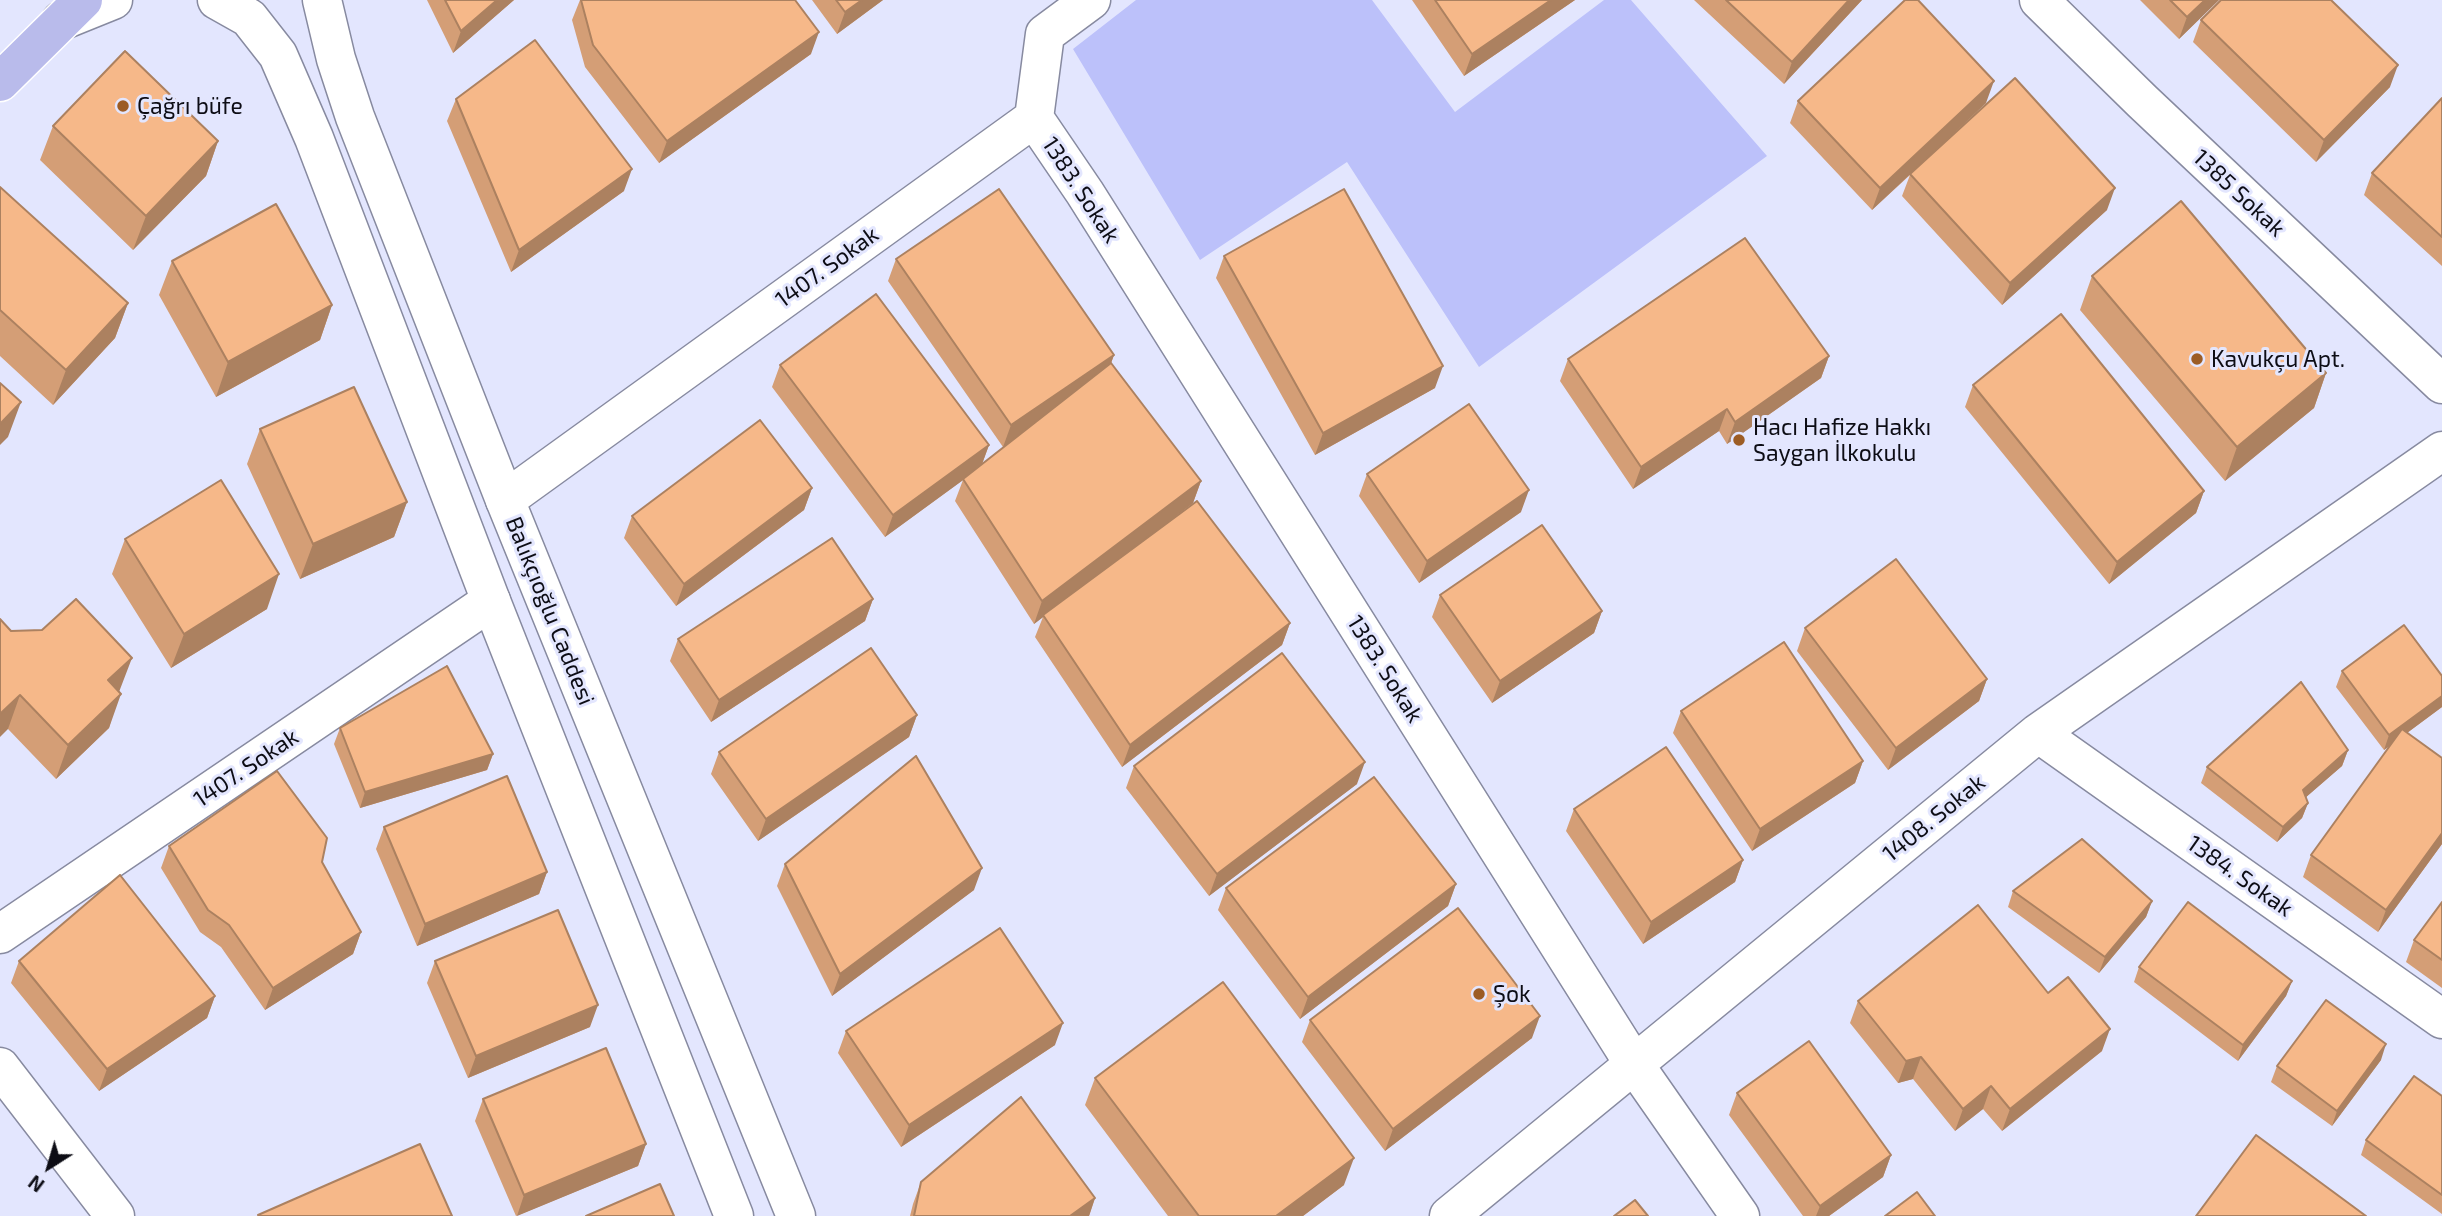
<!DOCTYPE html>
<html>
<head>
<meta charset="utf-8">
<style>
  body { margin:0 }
  #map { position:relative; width:2442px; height:1216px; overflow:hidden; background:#e3e6fe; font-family:"Exo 2",sans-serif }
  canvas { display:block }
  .north { position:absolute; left:14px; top:1132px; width:70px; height:70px; -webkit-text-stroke:5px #e3e6fe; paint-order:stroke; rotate:217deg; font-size:19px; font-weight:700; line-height:28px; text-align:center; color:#0d0d15 }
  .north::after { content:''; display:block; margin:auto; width:24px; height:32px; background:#0d0d15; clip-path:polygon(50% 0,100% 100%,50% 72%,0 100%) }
</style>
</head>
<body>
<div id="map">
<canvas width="2442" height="1216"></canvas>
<div class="north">N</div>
</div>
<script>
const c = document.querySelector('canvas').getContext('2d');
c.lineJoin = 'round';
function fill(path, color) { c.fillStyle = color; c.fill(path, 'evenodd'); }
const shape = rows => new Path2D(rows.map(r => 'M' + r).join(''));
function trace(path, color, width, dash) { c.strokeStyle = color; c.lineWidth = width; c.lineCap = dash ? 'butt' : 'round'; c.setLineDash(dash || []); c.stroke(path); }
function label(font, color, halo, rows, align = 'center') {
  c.font = font + ' "Exo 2",sans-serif'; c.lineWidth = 6; c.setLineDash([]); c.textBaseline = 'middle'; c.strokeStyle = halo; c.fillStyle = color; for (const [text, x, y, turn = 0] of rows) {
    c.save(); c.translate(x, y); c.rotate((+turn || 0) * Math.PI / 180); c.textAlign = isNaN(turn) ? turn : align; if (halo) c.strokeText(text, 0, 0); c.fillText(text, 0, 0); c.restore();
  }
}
fill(shape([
  [1136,0,1372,0,1455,112,1604,0,1631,0,1767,156,1479,367,1347,162,1200,260,1073,49]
]), '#bcc1fa');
const minor = shape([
  [2039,0,2142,101,2442,384],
  [1034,118,1085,193,1634,1064,1740,1216],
  [505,500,1034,118,1045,34,1091,0],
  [2038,733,2442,1019],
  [0,934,491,601],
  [0,1067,115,1216],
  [1449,1216,2038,733,2442,451]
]);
const tertiary = shape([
  [217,0,249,18,278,55,314,138,491,601,734,1216],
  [322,0,336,59,355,117,505,500,796,1216],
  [61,21,113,0]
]);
const primary = shape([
  [0,82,83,0]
]);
trace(minor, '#878aa0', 41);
trace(tertiary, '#878aa0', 41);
trace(primary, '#fff', 41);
trace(minor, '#fff', 38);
trace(tertiary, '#fff', 38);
trace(primary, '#b9bbeb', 38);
fill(shape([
  [427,0,514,0,453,53],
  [580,0,795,0,811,54,659,163,585,67,572,20],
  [812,0,883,0,837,34],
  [1412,0,1575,0,1464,76],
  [1694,0,1862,0,1784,84],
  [2140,0,2219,0,2179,39],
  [2201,20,2390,87,2316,162,2193,42],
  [2442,98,2442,266,2364,195,2372,173],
  [456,99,624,191,511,272,447,121],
  [1798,101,1986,103,1933,153,2107,210,2002,305,1902,196,1910,175,1872,210,1790,123],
  [53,126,218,141,206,176,133,250,40,160],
  [0,187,128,303,115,338,53,405,0,356],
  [1224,256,1435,388,1315,455,1216,278],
  [896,259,1114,355,1111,363,1201,481,1193,503,1136,547,1290,623,1282,645,1122,767,1035,637,1043,617,1034,624,955,501,963,480,885,537,772,387,780,365,989,445,982,464,1003,447,888,281],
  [172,261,332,305,320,340,216,397,159,295],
  [2092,276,2326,373,2314,408,2225,481,2080,310],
  [1829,356,1821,378,1727,444,1719,431,1633,489,1560,381,1568,359],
  [1973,385,2204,491,2196,513,2109,584,1965,407],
  [260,429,407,502,394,537,300,579,247,464],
  [1367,474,1521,512,1419,583,1359,496],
  [812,488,804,510,676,606,624,538,632,516],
  [125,539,267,609,171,668,112,574],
  [1440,595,1602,611,1594,633,1492,703,1432,617],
  [873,599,865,621,711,722,670,661,678,639],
  [1805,628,1987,679,1979,701,1888,770,1797,651],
  [11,631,119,692,109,728,56,779,8,729],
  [2342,671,2442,676,2442,707,2407,733,2442,758,2442,844,2378,932,2303,877,2311,855,2390,746,2384,750,2336,687],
  [1681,711,1863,761,1855,783,1752,851,1673,733],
  [917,715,909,737,758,841,711,774,719,752],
  [340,728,493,754,487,770,360,808,334,744],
  [2348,750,2342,766,2306,797,2308,803,2302,818,2277,842,2201,783,2207,767],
  [1134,766,1357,784,1209,896,1126,788],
  [1574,809,1743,860,1735,882,1643,944,1566,831],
  [384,827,547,872,539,894,417,946,376,849],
  [169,846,322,862,361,932,353,954,265,1010,221,947,200,932,161,868],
  [785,864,974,890,832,996,777,886],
  [1456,884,1448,906,1300,1019,1218,910,1226,888],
  [2013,891,2152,901,2146,917,2099,973,2008,907],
  [2442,902,2442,988,2406,962,2414,940],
  [19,961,215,996,207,1018,99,1091,11,983],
  [435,961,590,1027,468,1078,427,983],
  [2139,967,2292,981,2286,996,2238,1061,2134,982],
  [2048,993,2102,1051,2002,1131,1983,1109,1955,1131,1913,1079,1898,1083,1850,1023,1858,1001],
  [1310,1020,1532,1038,1385,1151,1302,1042],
  [846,1031,1055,1045,901,1147,838,1053],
  [2381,1060,2332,1126,2271,1082,2277,1066],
  [1095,1078,1344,1185,1303,1216,1168,1216,1085,1105],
  [1737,1093,1891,1155,1883,1177,1829,1216,1803,1216,1729,1115],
  [2442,1096,2442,1214,2361,1155,2366,1140],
  [483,1099,646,1144,638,1166,516,1216,475,1121],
  [921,1182,1095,1198,1089,1216,910,1216,913,1204]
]), '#d49e76');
fill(shape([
  [497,0,514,0,453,53,461,31],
  [862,0,883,0,837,34,845,12],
  [1551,0,1575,0,1464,76,1472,54],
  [1849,0,1862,0,1784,84,1792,62],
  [2205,0,2219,0,2179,39,2187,17],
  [819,32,811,54,659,163,667,141],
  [2398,65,2390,87,2316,162,2324,140],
  [1994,81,1986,103,1872,210,1880,188],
  [218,141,206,176,133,250,146,216],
  [632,169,624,191,511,272,519,250],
  [2115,188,2107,210,2002,305,2010,283],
  [128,303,115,338,53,405,66,370],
  [332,305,320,340,216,397,228,362],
  [1114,355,1106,377,1003,447,1011,425],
  [1829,356,1821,378,1727,444,1735,422],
  [1443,366,1435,388,1315,455,1323,433],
  [2326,373,2314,408,2225,481,2237,447],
  [21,402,8,437,0,445,0,424],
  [1727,409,1719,431,1633,489,1641,467],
  [989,445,981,467,885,537,893,515],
  [1201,481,1193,503,1034,624,1042,601],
  [812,488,804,510,676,606,684,584],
  [1529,490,1521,512,1419,583,1427,561],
  [2204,491,2196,513,2109,584,2117,562],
  [407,502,394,537,300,579,313,544],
  [279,574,267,609,171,668,184,634],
  [873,599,865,621,711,722,719,700],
  [1602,611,1594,633,1492,703,1500,681],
  [1290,623,1282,645,1122,767,1130,745],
  [132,658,119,692,108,680],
  [1987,679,1979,701,1888,770,1896,748],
  [121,694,109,728,56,779,68,745],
  [20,695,8,729,0,737,0,714],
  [2442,696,2442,707,2384,750,2389,735],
  [917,715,909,737,758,841,766,819],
  [2348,750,2342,766,2297,805,2303,790],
  [493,754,487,770,360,808,365,792],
  [1863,761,1855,783,1752,851,1760,829],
  [1365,762,1357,784,1209,896,1217,874],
  [2308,803,2302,818,2277,842,2283,827],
  [2442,833,2442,844,2378,932,2386,910],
  [1743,860,1735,882,1643,944,1651,922],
  [982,868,974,890,832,996,840,974],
  [547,872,539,894,417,946,425,924],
  [1456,884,1448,906,1300,1019,1308,997],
  [2152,901,2146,917,2099,973,2105,957],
  [361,932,353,954,265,1010,273,988],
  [2292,981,2286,996,2238,1061,2243,1045],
  [215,996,207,1018,99,1091,107,1069],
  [598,1005,590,1027,468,1078,476,1056],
  [1540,1016,1532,1038,1385,1151,1393,1129],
  [1063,1023,1055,1045,901,1147,909,1125],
  [2110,1029,2102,1051,2002,1131,2010,1109],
  [2386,1044,2381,1060,2332,1126,2337,1111],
  [1921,1057,1913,1079,1898,1083,1906,1061],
  [1991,1086,1983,1109,1955,1131,1963,1109],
  [646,1144,638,1166,517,1216,524,1195],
  [1891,1155,1883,1177,1829,1216,1816,1216,1820,1206],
  [1354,1158,1344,1185,1303,1216,1276,1216],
  [1095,1198,1089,1216,1070,1216]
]), '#ac8160');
const building = shape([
  [445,0,497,0,461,31,445,0],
  [581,0,795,0,819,32,667,141,593,45,581,0],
  [836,0,862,0,845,12,836,0],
  [1435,0,1551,0,1472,54,1435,0],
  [1726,0,1849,0,1792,62,1726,0],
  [1905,0,1918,0,1994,81,1880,188,1798,101,1905,0],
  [2170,0,2205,0,2187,17,2170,0],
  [2221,0,2331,0,2398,65,2324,140,2201,20,2221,0],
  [535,40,632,169,519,250,456,99,535,40],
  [125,51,218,141,146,216,53,126,125,51],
  [2015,78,2115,188,2010,283,1910,174,2015,78],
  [2442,98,2442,237,2372,173,2442,98],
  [0,187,128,303,66,370,0,310,0,187],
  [999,189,1114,355,1011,425,896,259,999,189],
  [1344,189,1443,366,1323,433,1224,256,1344,189],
  [2181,201,2326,373,2237,447,2092,276,2181,201],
  [276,204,332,305,228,362,172,261,276,204],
  [1745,238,1829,356,1735,422,1727,409,1641,467,1568,359,1745,238],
  [876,294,989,445,893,515,780,365,876,294],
  [2061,314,2204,491,2117,562,1973,385,2061,314],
  [1111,363,1201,481,1042,601,963,479,1111,363],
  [0,383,21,402,0,424,0,383],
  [354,387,407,502,313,544,260,429,354,387],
  [1469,404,1529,490,1427,561,1367,474,1469,404],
  [760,420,812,488,684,584,632,516,760,420],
  [221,480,279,574,184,634,125,539,221,480],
  [1197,501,1290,623,1130,745,1043,615,1197,501],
  [1542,525,1602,611,1500,681,1440,595,1542,525],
  [832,538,873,599,719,700,678,639,832,538],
  [1896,559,1987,679,1896,748,1805,628,1896,559],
  [76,599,132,658,108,680,121,694,68,745,20,695,0,714,0,619,11,631,42,630,76,599],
  [2404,625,2442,676,2442,696,2389,735,2342,671,2404,625],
  [1784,642,1863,761,1760,829,1681,711,1784,642],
  [871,648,917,715,766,819,719,752,871,648],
  [1282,653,1365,762,1217,874,1134,766,1282,653],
  [447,666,493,754,365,792,340,728,447,666],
  [2301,682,2348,750,2303,790,2308,803,2283,827,2207,767,2301,682],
  [2402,729,2442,758,2442,833,2386,910,2311,855,2402,729],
  [1666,747,1743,860,1651,922,1574,809,1666,747],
  [916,756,982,868,840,974,785,864,916,756],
  [277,771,327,838,322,862,361,932,273,988,229,925,208,910,169,846,277,771],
  [507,776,547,872,425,924,384,827,507,776],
  [1374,777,1456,884,1308,997,1226,888,1374,777],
  [2082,839,2152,901,2105,957,2013,891,2082,839],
  [120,875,215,996,107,1069,19,961,120,875],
  [2188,902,2292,981,2243,1045,2139,967,2188,902],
  [2442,902,2442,960,2414,940,2442,902],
  [1978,905,2048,993,2068,977,2110,1029,2010,1109,1991,1086,1963,1109,1921,1057,1906,1061,1858,1001,1978,905],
  [1458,908,1540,1016,1393,1129,1310,1020,1458,908],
  [558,910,598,1005,476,1056,435,961,558,910],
  [1000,928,1063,1023,909,1125,846,1031,1000,928],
  [1223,982,1354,1158,1276,1216,1199,1216,1095,1078,1223,982],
  [2326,1000,2386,1044,2337,1111,2277,1066,2326,1000],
  [1809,1041,1891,1155,1820,1206,1737,1093,1809,1041],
  [606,1048,646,1144,524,1195,483,1099,606,1048],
  [2414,1076,2442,1096,2442,1195,2366,1140,2414,1076],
  [1021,1097,1095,1198,1070,1216,914,1216,921,1182,1021,1097],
  [2256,1135,2366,1216,2196,1216,2256,1135],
  [420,1144,452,1216,259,1216,258,1215,420,1144],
  [660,1184,674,1216,586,1216,660,1184],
  [1917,1192,1935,1216,1885,1216,1917,1192],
  [1635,1200,1648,1216,1614,1216,1635,1200]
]);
fill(building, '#f6b889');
trace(building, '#ac8160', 2);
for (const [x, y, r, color] of [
  [123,106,7,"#9c5c25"],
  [2197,359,7,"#9c5c25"],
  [1739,440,7,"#9c5c25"],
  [1479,994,7,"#9c5c25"]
]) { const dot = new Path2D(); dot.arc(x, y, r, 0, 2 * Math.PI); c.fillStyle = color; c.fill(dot); trace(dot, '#e3e6fe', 2.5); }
label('23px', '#0d0d15', '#e3e6fe', [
  ["Çağrı büfe",137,106],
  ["Kavukçu Apt.",2211,359],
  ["Hacı Hafize Hakkı",1753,427],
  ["Saygan İlkokulu",1753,453],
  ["Şok",1493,994]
], 'left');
label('23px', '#0d0d15', '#e3e6fe', [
  ["1383. Sokak",1081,190,57],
  ["1385 Sokak",2239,193,43],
  ["1407. Sokak",827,267,-36],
  ["Balıkçıoğlu Caddesi",550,611,68],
  ["1383. Sokak",1385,669,58],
  ["1407. Sokak",246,768,-34],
  ["1408. Sokak",1934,818,-39],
  ["1384. Sokak",2240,876,35]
]);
</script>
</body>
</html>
